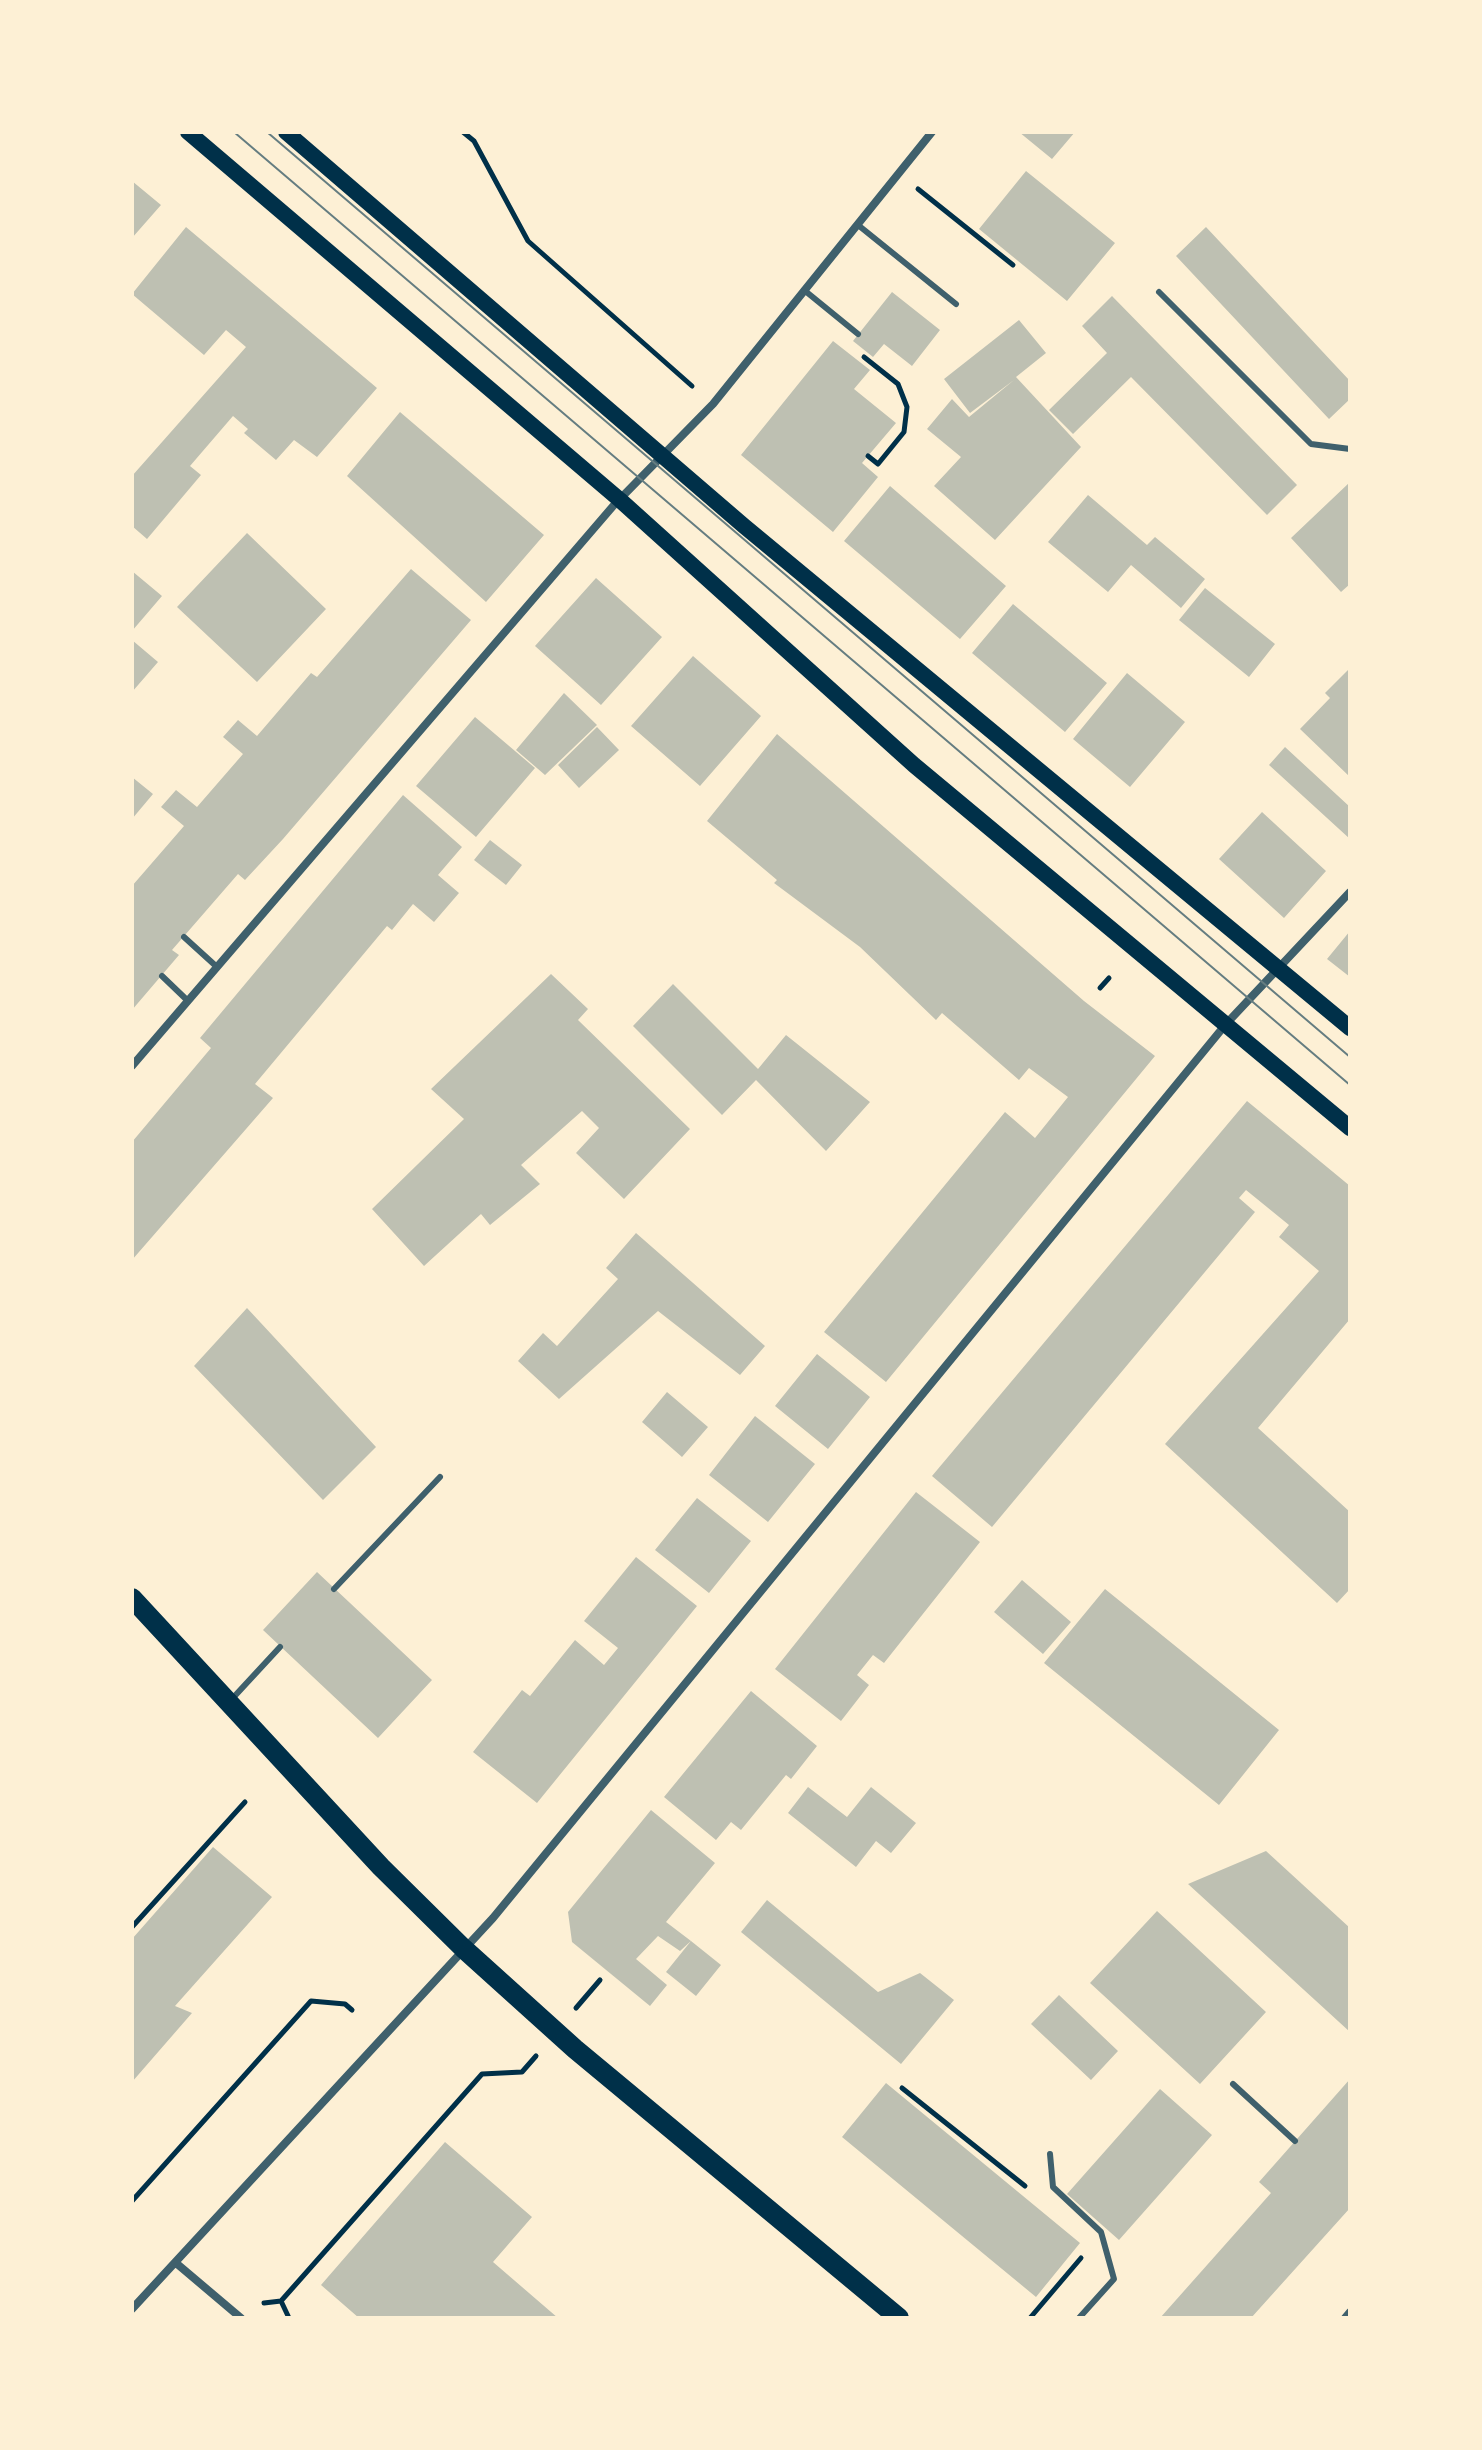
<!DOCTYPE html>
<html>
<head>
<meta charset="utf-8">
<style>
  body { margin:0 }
  #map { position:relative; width:1482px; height:2450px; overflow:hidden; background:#fdf0d5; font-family:"Fira Sans Condensed",sans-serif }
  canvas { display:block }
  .frame { position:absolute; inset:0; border:134px solid #fdf0d5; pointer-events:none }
</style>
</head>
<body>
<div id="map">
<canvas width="1482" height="2450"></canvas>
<div class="frame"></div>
</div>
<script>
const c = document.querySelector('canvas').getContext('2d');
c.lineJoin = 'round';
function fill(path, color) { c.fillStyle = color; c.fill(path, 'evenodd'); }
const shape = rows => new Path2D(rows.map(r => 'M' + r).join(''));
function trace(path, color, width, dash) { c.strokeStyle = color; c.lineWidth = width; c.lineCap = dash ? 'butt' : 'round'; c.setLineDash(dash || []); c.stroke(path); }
fill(shape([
  [1019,132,1075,132,1052,159],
  [1026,171,1115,243,1067,301,979,229],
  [132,181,161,205,132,238],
  [186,227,377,388,317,457,294,440,276,460,244,433,248,429,233,416,190,466,201,475,147,539,132,526,132,476,246,347,226,330,204,355,132,294],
  [1206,227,1350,381,1350,399,1329,419,1176,256],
  [892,292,940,330,912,366,884,344,873,357,853,341],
  [1112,296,1297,485,1267,515,1131,377,1073,434,1049,410,1107,353,1082,326],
  [1019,320,1046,353,1016,377,1081,447,995,540,934,486,961,457,927,429,952,399,969,417,1014,380,970,413,944,379],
  [833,341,870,370,854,389,896,423,862,463,878,477,833,532,741,455],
  [400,412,544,535,486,602,347,476],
  [1350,482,1350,584,1341,592,1291,538],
  [890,486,1006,586,960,639,844,541],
  [1088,495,1147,545,1155,537,1205,579,1181,608,1131,565,1108,592,1048,542],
  [247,533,326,609,257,682,177,607],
  [411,569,471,620,283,839,245,880,238,874,172,950,179,955,132,1010,132,886,184,826,161,807,176,790,197,807,243,754,223,737,238,720,257,736,311,673,317,677],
  [132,571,162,596,132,631],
  [596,578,662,637,601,705,535,646],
  [1205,588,1275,644,1249,677,1179,620],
  [1013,604,1107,683,1065,732,972,653],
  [132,640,158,662,132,692],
  [693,656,761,716,700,786,631,726],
  [1350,668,1350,777,1300,729,1330,698,1325,693],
  [1127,673,1185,722,1130,787,1073,739],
  [564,693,597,725,545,775,516,750],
  [475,717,535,768,476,837,416,786],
  [597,727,619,750,579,788,558,765],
  [777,734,1084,1001,1155,1056,886,1382,824,1332,1005,1112,1035,1138,1068,1097,1029,1068,1019,1080,942,1013,936,1020,860,947,774,883,777,880,707,821],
  [1285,747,1350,807,1350,839,1269,765],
  [132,777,153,794,132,819],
  [403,795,462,847,438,875,459,893,434,922,413,904,392,930,387,926,255,1084,273,1098,132,1260,132,1142,211,1048,200,1038],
  [1262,812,1326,871,1284,918,1219,859],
  [490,840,522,865,506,885,474,860],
  [1350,931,1350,977,1327,959],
  [551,974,588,1009,578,1020,690,1129,624,1199,576,1153,599,1128,582,1111,521,1165,540,1184,490,1225,481,1214,424,1266,372,1209,464,1119,431,1089],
  [673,984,758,1069,786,1035,870,1102,826,1151,756,1080,722,1115,633,1026],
  [1247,1101,1350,1186,1350,1319,1258,1428,1350,1512,1350,1589,1337,1603,1165,1444,1319,1271,1279,1237,1289,1225,1246,1190,1239,1198,1255,1212,992,1527,932,1476],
  [636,1233,765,1346,740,1375,658,1311,559,1399,518,1361,543,1333,557,1346,618,1279,606,1268],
  [247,1308,376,1447,323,1500,194,1366],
  [817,1354,870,1397,828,1449,775,1406],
  [667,1392,708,1427,682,1457,642,1422],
  [755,1416,815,1464,768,1522,709,1475],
  [916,1492,980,1542,884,1663,873,1655,857,1675,869,1685,841,1721,775,1669],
  [697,1498,751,1541,709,1593,655,1550],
  [636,1557,697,1606,537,1803,473,1752,522,1690,530,1696,575,1640,604,1665,618,1648,584,1621],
  [317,1572,432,1680,378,1738,263,1630],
  [1022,1580,1071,1622,1043,1654,994,1612],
  [1105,1589,1279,1730,1219,1805,1044,1663],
  [751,1691,817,1746,791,1779,786,1775,741,1830,731,1822,716,1840,664,1797],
  [808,1787,847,1817,871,1787,916,1823,891,1853,876,1841,856,1867,788,1813],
  [651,1810,715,1863,666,1922,691,1941,721,1965,696,1996,666,1972,691,1941,680,1951,658,1936,636,1959,667,1985,650,2006,572,1942,568,1912],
  [213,1847,272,1897,175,2006,192,2013,132,2082,132,1939],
  [1266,1851,1350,1928,1350,2032,1188,1884],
  [767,1900,878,1992,920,1973,954,2000,901,2064,741,1932],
  [1157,1911,1266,2012,1200,2084,1090,1983],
  [1059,1995,1118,2051,1091,2080,1031,2024],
  [1350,2079,1350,2208,1251,2318,1160,2318,1271,2193,1259,2182],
  [886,2083,1080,2243,1036,2297,842,2137],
  [1160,2089,1212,2135,1119,2240,1067,2194],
  [445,2142,532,2217,493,2262,558,2318,359,2318,321,2285]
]), '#bec0b2');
trace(shape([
  [463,132,474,141,528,241,692,386],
  [918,189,1013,265],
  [864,357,898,384,907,407,904,432,878,464,868,456],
  [1100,988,1109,978],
  [132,1927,245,1802],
  [576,2008,600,1980],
  [902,2088,1025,2186],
  [132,2201,311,2001,345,2004,352,2010],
  [281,2301,289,2318],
  [264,2303,281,2301,482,2074,522,2072,536,2056],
  [1030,2318,1081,2258]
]), '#003049', 5);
trace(shape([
  [858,225,956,304],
  [804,290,858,334],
  [1159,292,1311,444,1350,449],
  [184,937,217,967],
  [162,976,188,1001],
  [334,1589,440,1477],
  [231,1700,280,1647],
  [1233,2084,1295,2141],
  [1050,2154,1053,2187,1101,2232,1114,2279,1079,2318]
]), '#3f606c', 6);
trace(shape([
  [132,1066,614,505,713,404,932,132],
  [176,2263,241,2318],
  [132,2309,493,1918,1226,1024,1350,892],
  [1345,2318,1350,2312]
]), '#3f606c', 8);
trace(shape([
  [188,132,620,500,914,765,1350,1128],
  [286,132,744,526,1350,1028]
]), '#003049', 16);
trace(shape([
  [132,1598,381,1867,463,1948,575,2049,899,2318]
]), '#003049', 20);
trace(shape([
  [234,132,1350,1085],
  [267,132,1350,1057]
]), '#657d81', 2);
</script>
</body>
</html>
